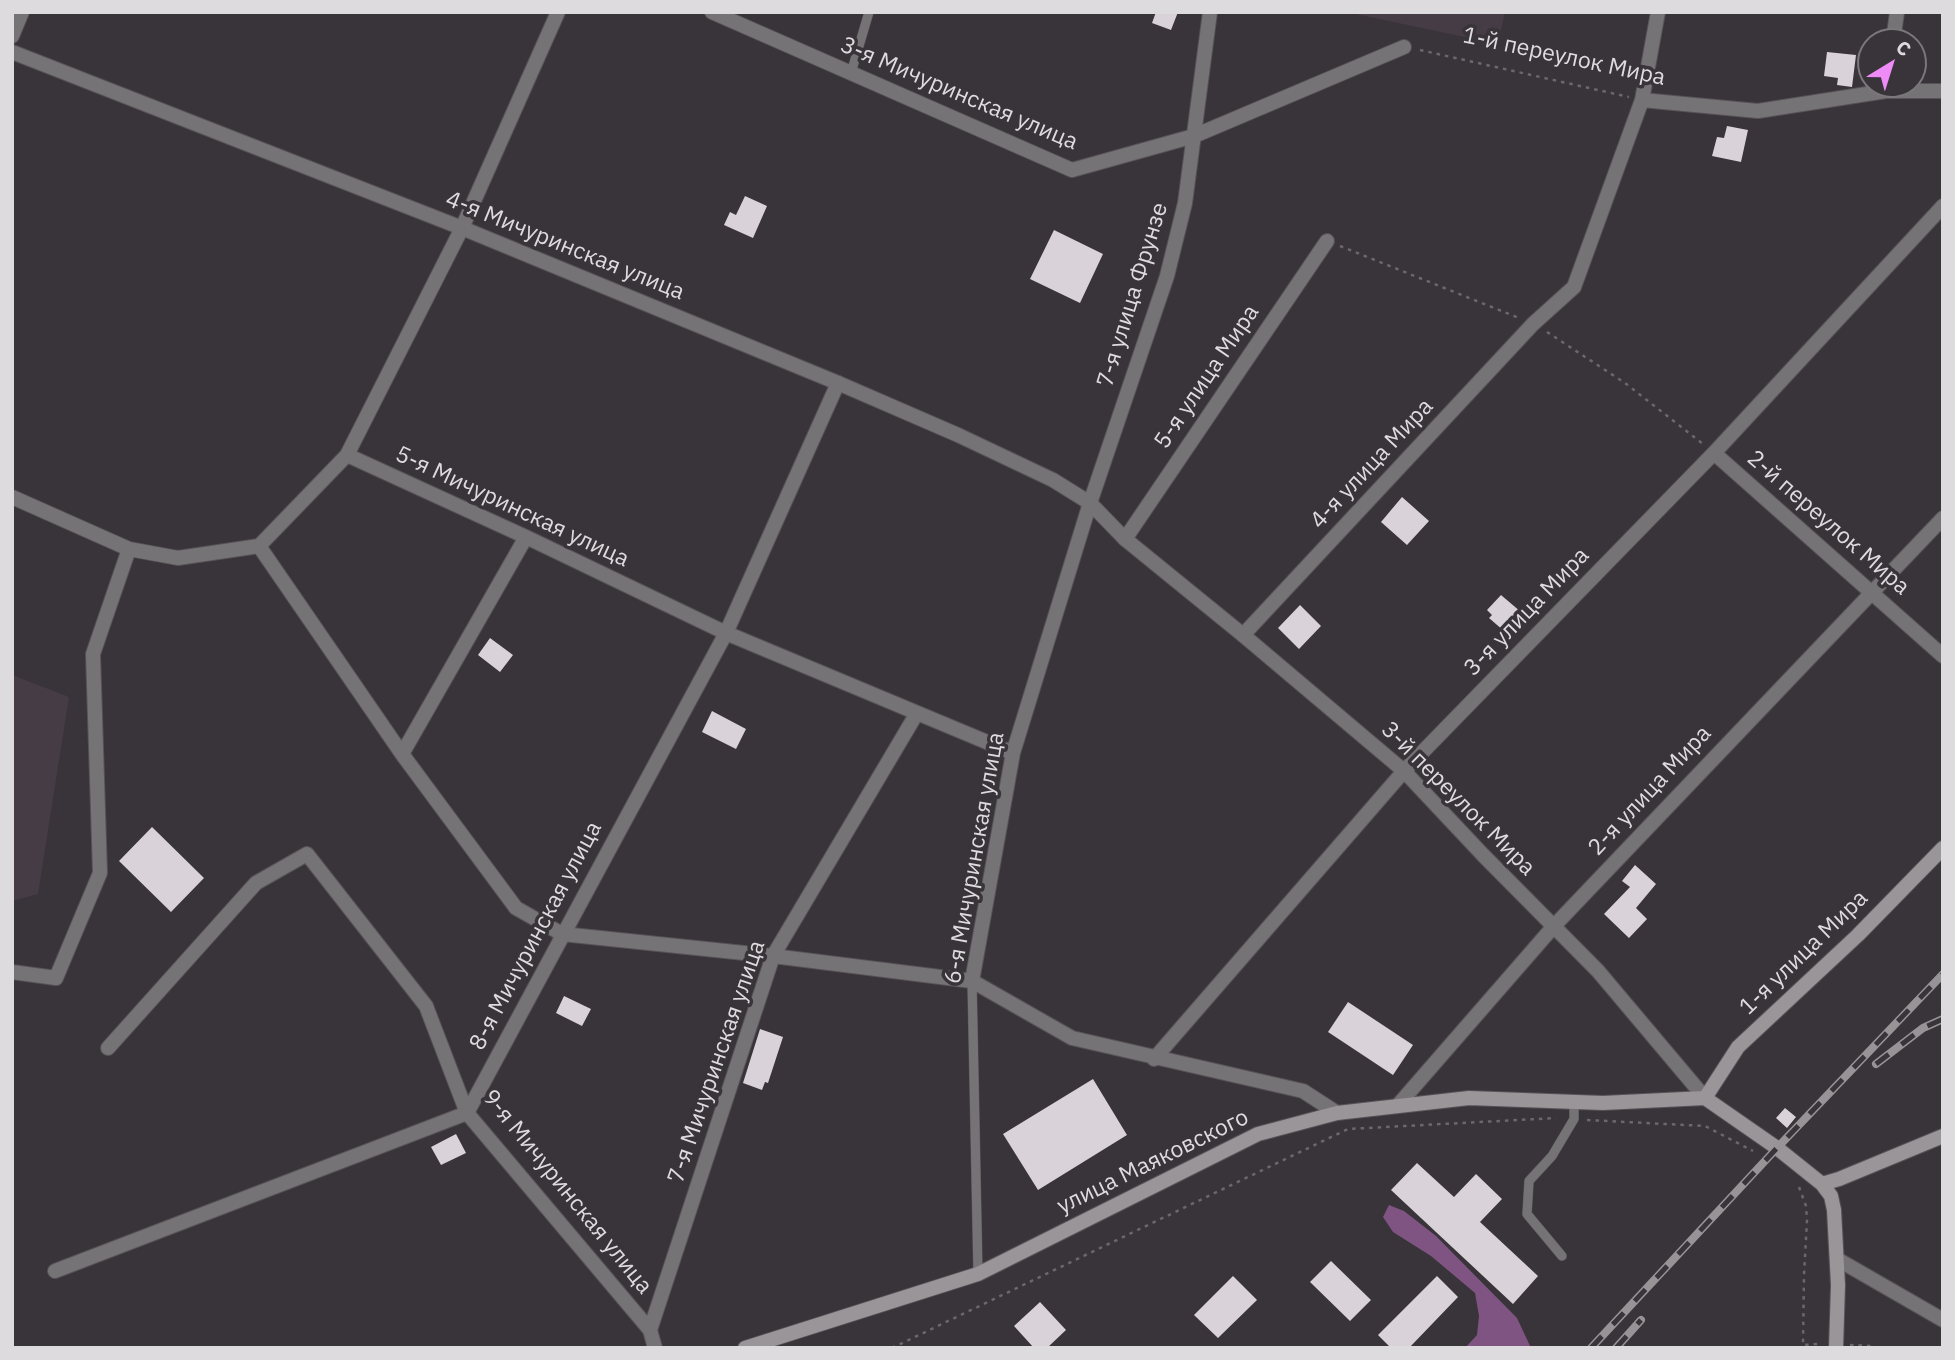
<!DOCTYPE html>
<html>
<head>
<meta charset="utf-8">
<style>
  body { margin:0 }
  #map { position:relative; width:1955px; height:1360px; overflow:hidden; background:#393439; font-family:"IBM Plex Sans",sans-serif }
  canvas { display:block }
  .frame { position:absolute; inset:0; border:14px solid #dedbdf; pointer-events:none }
  .north { position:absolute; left:1857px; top:28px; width:70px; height:70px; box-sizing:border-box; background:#393439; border:2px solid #7b777b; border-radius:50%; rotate:38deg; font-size:19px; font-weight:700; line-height:28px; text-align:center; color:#dedbdf }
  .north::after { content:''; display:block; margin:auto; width:24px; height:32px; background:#ef8bf6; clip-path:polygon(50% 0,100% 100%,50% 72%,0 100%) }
</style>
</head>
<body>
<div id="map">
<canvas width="1955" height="1360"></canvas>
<div class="frame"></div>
<div class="north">С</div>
</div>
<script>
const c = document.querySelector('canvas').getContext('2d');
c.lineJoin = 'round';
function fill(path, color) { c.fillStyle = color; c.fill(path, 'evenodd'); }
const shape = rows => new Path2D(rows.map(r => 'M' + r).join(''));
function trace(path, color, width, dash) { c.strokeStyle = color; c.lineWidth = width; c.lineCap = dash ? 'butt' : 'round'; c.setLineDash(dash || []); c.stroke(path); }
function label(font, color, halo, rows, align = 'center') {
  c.font = font + ' "IBM Plex Sans",sans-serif'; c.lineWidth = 7; c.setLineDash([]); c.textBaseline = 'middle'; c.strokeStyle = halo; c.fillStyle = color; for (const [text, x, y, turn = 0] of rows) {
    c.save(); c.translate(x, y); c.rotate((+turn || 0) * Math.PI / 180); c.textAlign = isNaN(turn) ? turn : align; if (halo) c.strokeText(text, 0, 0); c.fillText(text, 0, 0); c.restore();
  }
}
fill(shape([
  [1346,12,1505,12,1498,44],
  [12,675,69,697,38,894,12,901]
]), '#463c46');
fill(shape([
  [1389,1205,1404,1211,1436,1236,1517,1318,1531,1348,1465,1348,1477,1335,1479,1316,1475,1293,1431,1256,1393,1232,1383,1217]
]), '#7f5482');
fill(shape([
  [1156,12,1178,12,1171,30,1152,23],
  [1827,52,1856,55,1852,87,1837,85,1838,78,1824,76],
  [1727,126,1748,130,1741,162,1712,156,1717,137,1724,138],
  [745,196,767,206,753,238,724,225,730,212,736,215],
  [1054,230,1103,254,1080,303,1030,279],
  [1402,497,1429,521,1407,545,1381,522],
  [1501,595,1521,612,1504,631,1489,618,1492,615,1487,610],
  [1300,605,1321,626,1299,649,1278,628],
  [490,638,513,655,500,672,478,655],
  [712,711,746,729,736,749,702,732],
  [152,827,204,878,171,912,119,861],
  [1635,865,1656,884,1636,908,1647,919,1629,938,1604,914,1630,887,1622,881],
  [564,996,591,1009,582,1026,556,1013],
  [1348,1002,1413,1045,1393,1075,1328,1032],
  [760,1029,783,1037,768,1083,765,1082,762,1090,743,1083],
  [1093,1079,1127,1135,1038,1190,1003,1134],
  [1785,1108,1796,1117,1787,1128,1776,1118],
  [456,1134,466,1153,441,1165,431,1147],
  [1417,1163,1454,1197,1476,1174,1502,1199,1480,1222,1538,1276,1513,1304,1391,1190],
  [1331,1261,1371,1300,1350,1321,1310,1282],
  [1233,1276,1257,1300,1218,1338,1194,1315],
  [1437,1276,1458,1297,1409,1348,1391,1348,1378,1335],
  [1040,1302,1066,1330,1047,1348,1034,1348,1014,1326]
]), '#d9d2d9');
const service = shape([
  [851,73,869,12],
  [972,981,978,1274],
  [1562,1256,1527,1214,1529,1181,1552,1156,1574,1119,1574,1102]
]);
const minor = shape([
  [712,12,1072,170,1194,136,1404,47],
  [12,36,22,12],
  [1893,42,1897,12],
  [1642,100,1758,111,1886,91,1943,91],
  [1714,453,1943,656],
  [347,455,526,537,726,633,1013,753],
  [12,497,129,549,178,558,259,546,347,455,462,228,558,12],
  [1125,539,1327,241],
  [259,546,402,754,516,908,562,934,773,956,972,981,1072,1038,1303,1091,1337,1113],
  [1243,635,1533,324,1574,287,1642,100,1658,12],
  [402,754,526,537],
  [12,972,56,978,100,873,93,654,129,549],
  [972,981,1013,753,1090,503,1167,276,1185,203,1210,12],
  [108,1048,256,883,307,854,426,1006,467,1113,650,1330,655,1348],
  [1154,1059,1404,771,1714,453,1943,206],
  [1399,1104,1554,926,1943,518],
  [1837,1259,1943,1320],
  [55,1271,467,1113,726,633,838,383],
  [650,1330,773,956,917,713]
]);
const tertiary = shape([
  [12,52,462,228,838,383,958,435,1053,480,1090,503,1125,539,1243,635,1404,771,1483,855,1598,971,1705,1098]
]);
const secondary = shape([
  [1705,1098,1738,1047,1858,935,1943,848],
  [1822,1184,1839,1179,1943,1136],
  [745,1348,978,1274,1258,1134,1337,1113,1469,1098,1603,1103,1705,1098,1777,1148,1822,1184,1831,1196,1834,1210,1838,1285,1836,1348]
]);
trace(service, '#575257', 10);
trace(minor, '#575257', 16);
trace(tertiary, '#575257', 16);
trace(secondary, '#575257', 16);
trace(shape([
  [1420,50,1629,97],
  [1340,246,1519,318],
  [1547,332,1625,383,1703,444],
  [1587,1120,1705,1126,1753,1151],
  [1799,1187,1806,1206,1807,1220,1804,1275,1803,1345,1819,1344],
  [1850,1345,1873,1346,1873,1348],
  [892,1348,1348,1129,1556,1118]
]), '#6b676b', 2.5, [3.5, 5]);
trace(service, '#767376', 9);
trace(minor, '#767376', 14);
trace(tertiary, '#767376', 14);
trace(secondary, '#999599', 14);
const rail = shape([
  [1876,1064,1923,1028,1943,1019],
  [1591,1348,1777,1148,1943,974],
  [1616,1348,1641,1320]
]);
trace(rail, '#979397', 8);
trace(rail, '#393439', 5, [16]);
label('23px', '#dedbdf', '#393439', [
  ["1-й переулок Мира",1564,57,12],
  ["3-я Мичуринская улица",959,94,23],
  ["4-я Мичуринская улица",565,246,22],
  ["7-я улица Фрунзе",1133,295,-73],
  ["5-я улица Мира",1207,377,-56],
  ["4-я улица Мира",1372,464,-47],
  ["5-я Мичуринская улица",512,507,25],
  ["2-й переулок Мира",1828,523,41],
  ["3-я улица Мира",1527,612,-46],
  ["2-я улица Мира",1650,791,-47],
  ["3-й переулок Мира",1458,799,45],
  ["6-я Мичуринская улица",975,858,-80],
  ["8-я Мичуринская улица",536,936,-62],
  ["1-я улица Мира",1804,953,-44],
  ["7-я Мичуринская улица",717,1062,-71],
  ["улица Маяковского",1153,1162,-26],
  ["9-я Мичуринская улица",567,1192,51]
]);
</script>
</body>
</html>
